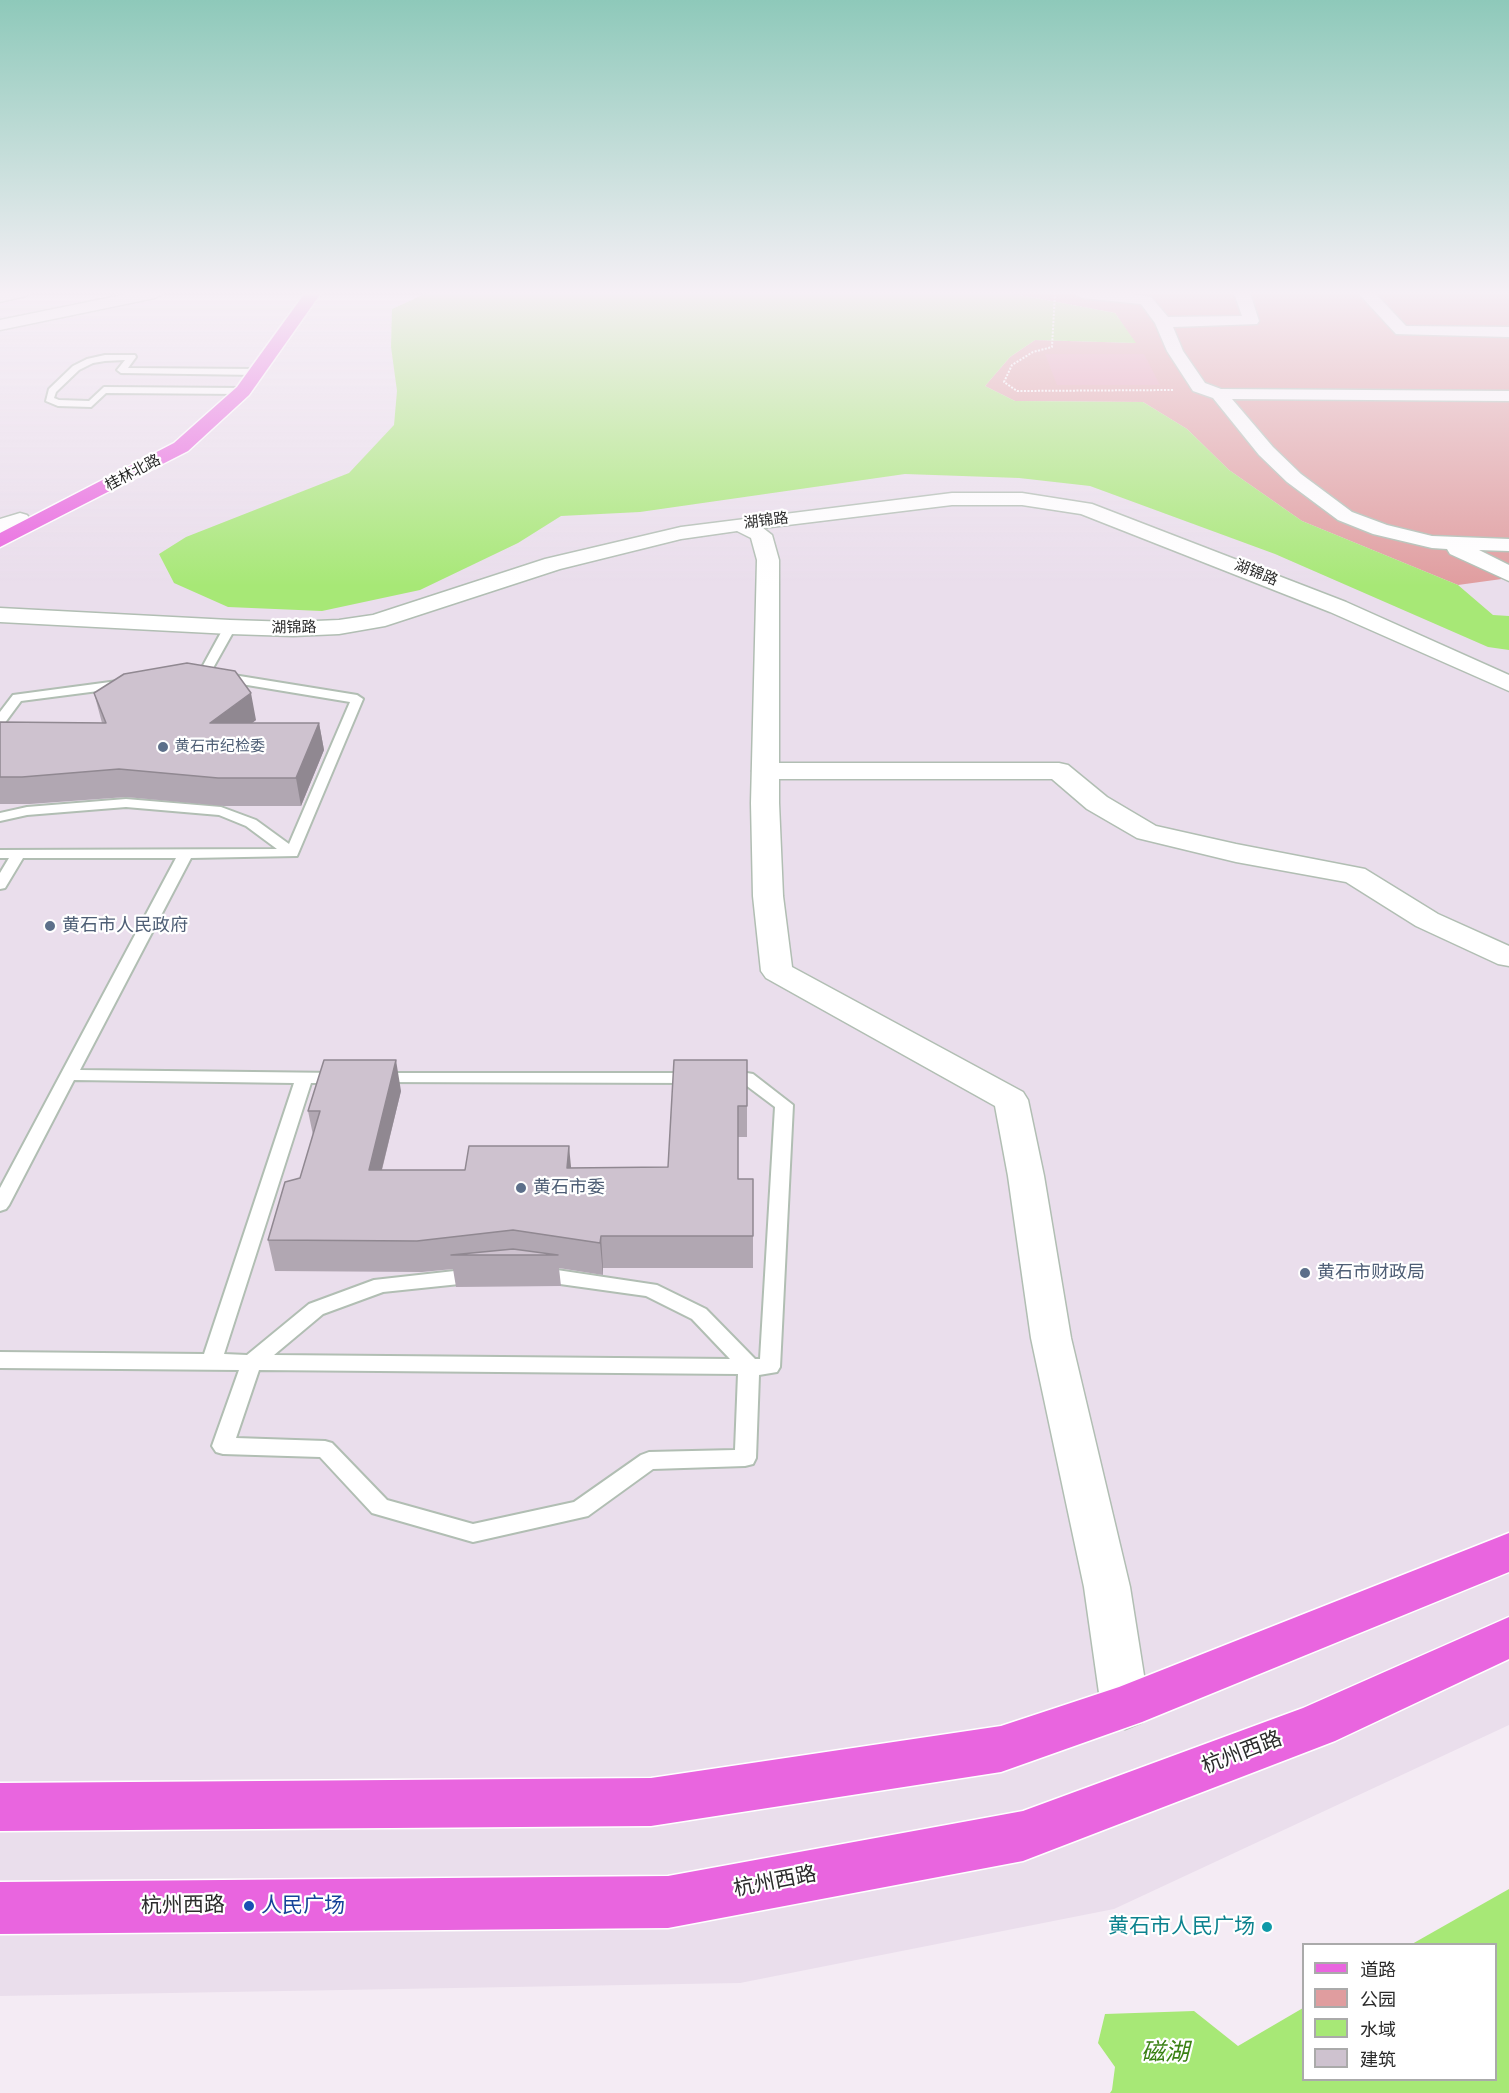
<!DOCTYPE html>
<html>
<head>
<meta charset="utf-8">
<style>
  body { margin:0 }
  #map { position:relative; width:1509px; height:2093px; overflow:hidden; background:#eadeec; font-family:"Fira Sans Condensed","Noto Sans SC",sans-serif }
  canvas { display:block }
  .legend { position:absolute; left:1302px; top:1943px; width:195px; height:138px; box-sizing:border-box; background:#fff; border:2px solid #aaa; margin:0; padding:8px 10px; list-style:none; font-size:18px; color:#2b2b2b }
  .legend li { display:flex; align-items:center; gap:12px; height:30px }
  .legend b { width:30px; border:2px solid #aaa }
</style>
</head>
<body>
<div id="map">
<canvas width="1509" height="2093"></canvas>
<ul class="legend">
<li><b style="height:8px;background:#e965df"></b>道路</li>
<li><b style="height:16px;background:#e09d9f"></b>公园</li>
<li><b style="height:16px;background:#a7e876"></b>水域</li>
<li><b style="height:16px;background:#cec2cf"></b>建筑</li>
</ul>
</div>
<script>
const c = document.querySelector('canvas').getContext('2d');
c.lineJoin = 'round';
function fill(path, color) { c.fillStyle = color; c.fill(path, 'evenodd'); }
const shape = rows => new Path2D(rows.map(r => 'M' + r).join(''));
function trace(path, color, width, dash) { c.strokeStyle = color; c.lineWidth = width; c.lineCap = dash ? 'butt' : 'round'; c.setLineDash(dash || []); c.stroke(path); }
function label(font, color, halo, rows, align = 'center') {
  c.font = font + ' "Fira Sans Condensed","Noto Sans SC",sans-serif'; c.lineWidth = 4.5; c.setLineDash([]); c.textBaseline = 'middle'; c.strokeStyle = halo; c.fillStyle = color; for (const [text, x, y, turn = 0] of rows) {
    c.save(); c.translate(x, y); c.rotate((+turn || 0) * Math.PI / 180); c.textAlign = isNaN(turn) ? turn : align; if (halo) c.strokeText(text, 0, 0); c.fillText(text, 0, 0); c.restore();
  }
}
fill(shape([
  [1009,293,1509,293,1509,578,1458,585,1302,521,1229,470,1187,429,1143,402,1015,401,985,386,1010,357,1035,340,1135,343,1115,313]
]), '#e09d9f');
fill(shape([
  [1045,354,1144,354,1160,385,1057,385]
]), '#e699ae');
fill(shape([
  [1509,1725,1509,2093,0,2093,0,1996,740,1983,1114,1909],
  [1304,1944,1496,1944,1496,2080,1304,2080]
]), '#f4ebf4');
fill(shape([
  [427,293,1009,293,1115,313,1136,343,1035,340,1010,357,985,386,1015,401,1143,402,1187,429,1229,470,1302,521,1458,585,1493,615,1509,616,1509,650,1488,647,1275,554,1090,486,1019,478,905,474,640,512,561,516,518,543,420,590,322,611,228,607,174,583,159,554,186,537,349,473,394,425,397,391,391,347,392,309],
  [1509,1889,1509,2093,1110,2093,1112,2090,1115,2067,1098,2043,1105,2014,1194,2011,1238,2046,1303,2008,1304,2080,1496,2080,1496,1944,1412,1944]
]), '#a7e876');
const lane = shape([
  [105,355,135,355,136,357,128,368,257,369,261,372,257,375,121,373,117,370,125,360,105,361,93,363,79,370,56,392,54,398,59,400,89,401,104,387,243,388,247,391,243,394,106,393,91,407,58,406,46,401,49,389,73,366,87,359,105,355],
  [230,624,236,627,208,677,188,679,188,673,200,671,224,627,230,624],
  [221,673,357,695,363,699,297,856,191,858,80,1070,340,1073,346,1074,348,1078,346,1082,340,1083,311,1083,224,1354,247,1355,309,1304,374,1280,517,1264,657,1285,706,1309,755,1359,760,1359,775,1107,743,1083,726,1083,720,1082,718,1078,720,1074,726,1073,747,1073,753,1074,793,1105,780,1367,777,1372,759,1375,756,1458,753,1464,745,1466,653,1469,588,1516,473,1542,372,1513,320,1457,223,1454,216,1452,212,1446,239,1370,0,1368,0,1352,204,1354,294,1083,74,1080,9,1205,6,1209,0,1211,0,1188,176,858,23,858,5,888,0,889,0,873,9,858,0,858,0,850,277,849,246,826,219,815,126,807,27,815,0,821,0,813,27,807,126,799,221,807,256,820,289,844,350,702,217,680,215,677,221,673],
  [517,1278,646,1296,692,1319,730,1359,274,1355,323,1314,383,1292,517,1278],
  [259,1370,738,1374,735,1450,649,1452,641,1455,574,1502,473,1524,387,1500,332,1443,325,1441,236,1438,259,1370],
  [125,680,129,681,129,687,21,701,4,724,0,725,0,712,13,695,125,680],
  [378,1073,694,1073,700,1074,702,1078,700,1082,694,1083,372,1082,370,1078,372,1074,378,1073]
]);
const street = shape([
  [0,293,29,293,26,296,0,302,0,293],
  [132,293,163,293,155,298,0,330,0,320,132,293],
  [765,763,1059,763,1068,765,1107,797,1156,826,1236,844,1365,869,1438,914,1509,946,1509,966,1498,964,1416,926,1346,882,1236,862,1137,838,1087,809,1052,779,765,779,756,777,752,771,756,765,765,763]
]);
const secondary = shape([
  [1074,293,1125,293,1151,297,1168,317,1242,316,1234,293,1250,293,1259,321,1257,324,1173,327,1183,351,1205,383,1221,389,1509,391,1509,401,1232,399,1273,447,1301,474,1352,512,1387,525,1432,536,1509,539,1509,551,1479,550,1509,565,1509,581,1450,554,1447,549,1432,548,1373,534,1338,520,1287,482,1259,455,1213,398,1193,391,1167,351,1155,323,1141,304,1082,298,1074,293],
  [1358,293,1375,293,1406,326,1509,327,1509,337,1396,334,1358,293],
  [952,493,1022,493,1092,504,1346,602,1509,675,1509,691,1330,612,1081,514,1022,505,952,505,763,528,772,535,779,560,779,803,783,896,792,967,1023,1092,1028,1100,1044,1176,1071,1338,1130,1587,1149,1707,1142,1722,1125,1729,1108,1722,1101,1707,1084,1587,1031,1338,1008,1176,995,1106,766,978,761,971,753,896,751,803,757,560,751,538,737,531,681,539,560,569,385,626,339,634,293,636,230,634,0,622,0,608,230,620,293,622,339,620,373,615,545,559,681,527,952,493],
  [20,513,27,515,30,519,27,523,0,532,0,519,20,513]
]);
const primary = shape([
  [305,293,321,293,249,395,188,451,0,547,0,533,174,443,237,387,305,293],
  [1509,1533,1509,1572,1142,1722,1001,1772,651,1826,0,1831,0,1783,651,1778,1001,1726,1119,1687,1509,1533],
  [1509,1617,1509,1659,1335,1741,1023,1861,668,1928,0,1934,0,1882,668,1876,1023,1811,1303,1708,1509,1617]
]);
trace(lane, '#b1beb3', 4);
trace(street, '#b1beb3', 3);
trace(secondary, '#b1beb3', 3);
trace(primary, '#fff', 3);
trace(shape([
  [1055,293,1052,347,1033,352,1012,365,1004,382,1017,391,1173,390]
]), '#fff', 2, [2, 1.5]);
fill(lane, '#fff');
fill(street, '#fff');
fill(secondary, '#fff');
fill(primary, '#e965df');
fill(shape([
  [94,693,256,720,252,723,319,723,324,750,301,806,224,806,126,797,30,804,0,804,0,722,102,723],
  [747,1060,747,1137,738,1137,738,1179,753,1179,753,1268,603,1268,603,1275,559,1268,561,1286,456,1287,453,1269,422,1272,275,1271,268,1240,300,1178,313,1135,308,1111,401,1091,382,1170,465,1170,571,1168,668,1167]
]), '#b1a7b2');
fill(shape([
  [251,693,256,720,216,750,210,723],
  [319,723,324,750,301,806,296,778],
  [396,1060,401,1091,374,1201,369,1170],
  [569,1146,572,1177,567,1168],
  [601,1236,603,1268,603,1275,600,1243]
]), '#908891');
const building = shape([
  [187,663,235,671,251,693,210,723,319,723,296,778,218,778,119,769,22,777,0,777,0,722,106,723,94,693,124,674,187,663],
  [324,1060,396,1060,369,1170,465,1170,469,1146,569,1146,567,1168,668,1167,674,1060,747,1060,747,1106,738,1106,738,1179,753,1179,753,1236,601,1236,600,1243,513,1230,417,1241,268,1240,285,1182,300,1178,320,1111,308,1111,324,1060],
  [513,1249,558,1255,451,1255,513,1249]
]);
fill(building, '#cec2cf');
trace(building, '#908891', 1.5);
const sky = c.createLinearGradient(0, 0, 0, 586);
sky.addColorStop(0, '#8ec9ba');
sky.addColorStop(0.5, '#f6f0f6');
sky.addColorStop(1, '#f6f0f600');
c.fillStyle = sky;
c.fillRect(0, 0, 1509, 586);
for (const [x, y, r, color] of [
  [163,747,6,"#5c6f8a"],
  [50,926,6,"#5c6f8a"],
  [521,1188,6,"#5c6f8a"],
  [1305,1273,6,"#5c6f8a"],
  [249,1906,6,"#1a4fb4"],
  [1267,1927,6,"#0f9aa8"]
]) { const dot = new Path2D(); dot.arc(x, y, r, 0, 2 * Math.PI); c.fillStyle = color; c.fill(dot); trace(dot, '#fff', 2); }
label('15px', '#2b2b2b', '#fff', [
  ["桂林北路",133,473,-28],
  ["湖锦路",766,521,-7],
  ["湖锦路",1256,573,22],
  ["湖锦路",294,628,-1]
]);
label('15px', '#4e5e75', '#fff', [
  ["黄石市纪检委",175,747]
], 'left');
label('18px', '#4e5e75', '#fff', [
  ["黄石市人民政府",62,926],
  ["黄石市委",533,1188],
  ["黄石市财政局",1317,1273]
], 'left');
label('21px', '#2b2b2b', '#fff', [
  ["杭州西路",1242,1753,-21],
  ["杭州西路",775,1882,-11],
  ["杭州西路",183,1906,-1]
]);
label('21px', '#164399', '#fff', [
  ["人民广场",261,1906]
], 'left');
label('21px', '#0d838f', '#fff', [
  ["黄石市人民广场",1255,1927]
], 'right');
label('italic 24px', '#3a8114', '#fff', [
  ["磁湖",1165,2053]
]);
</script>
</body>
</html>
